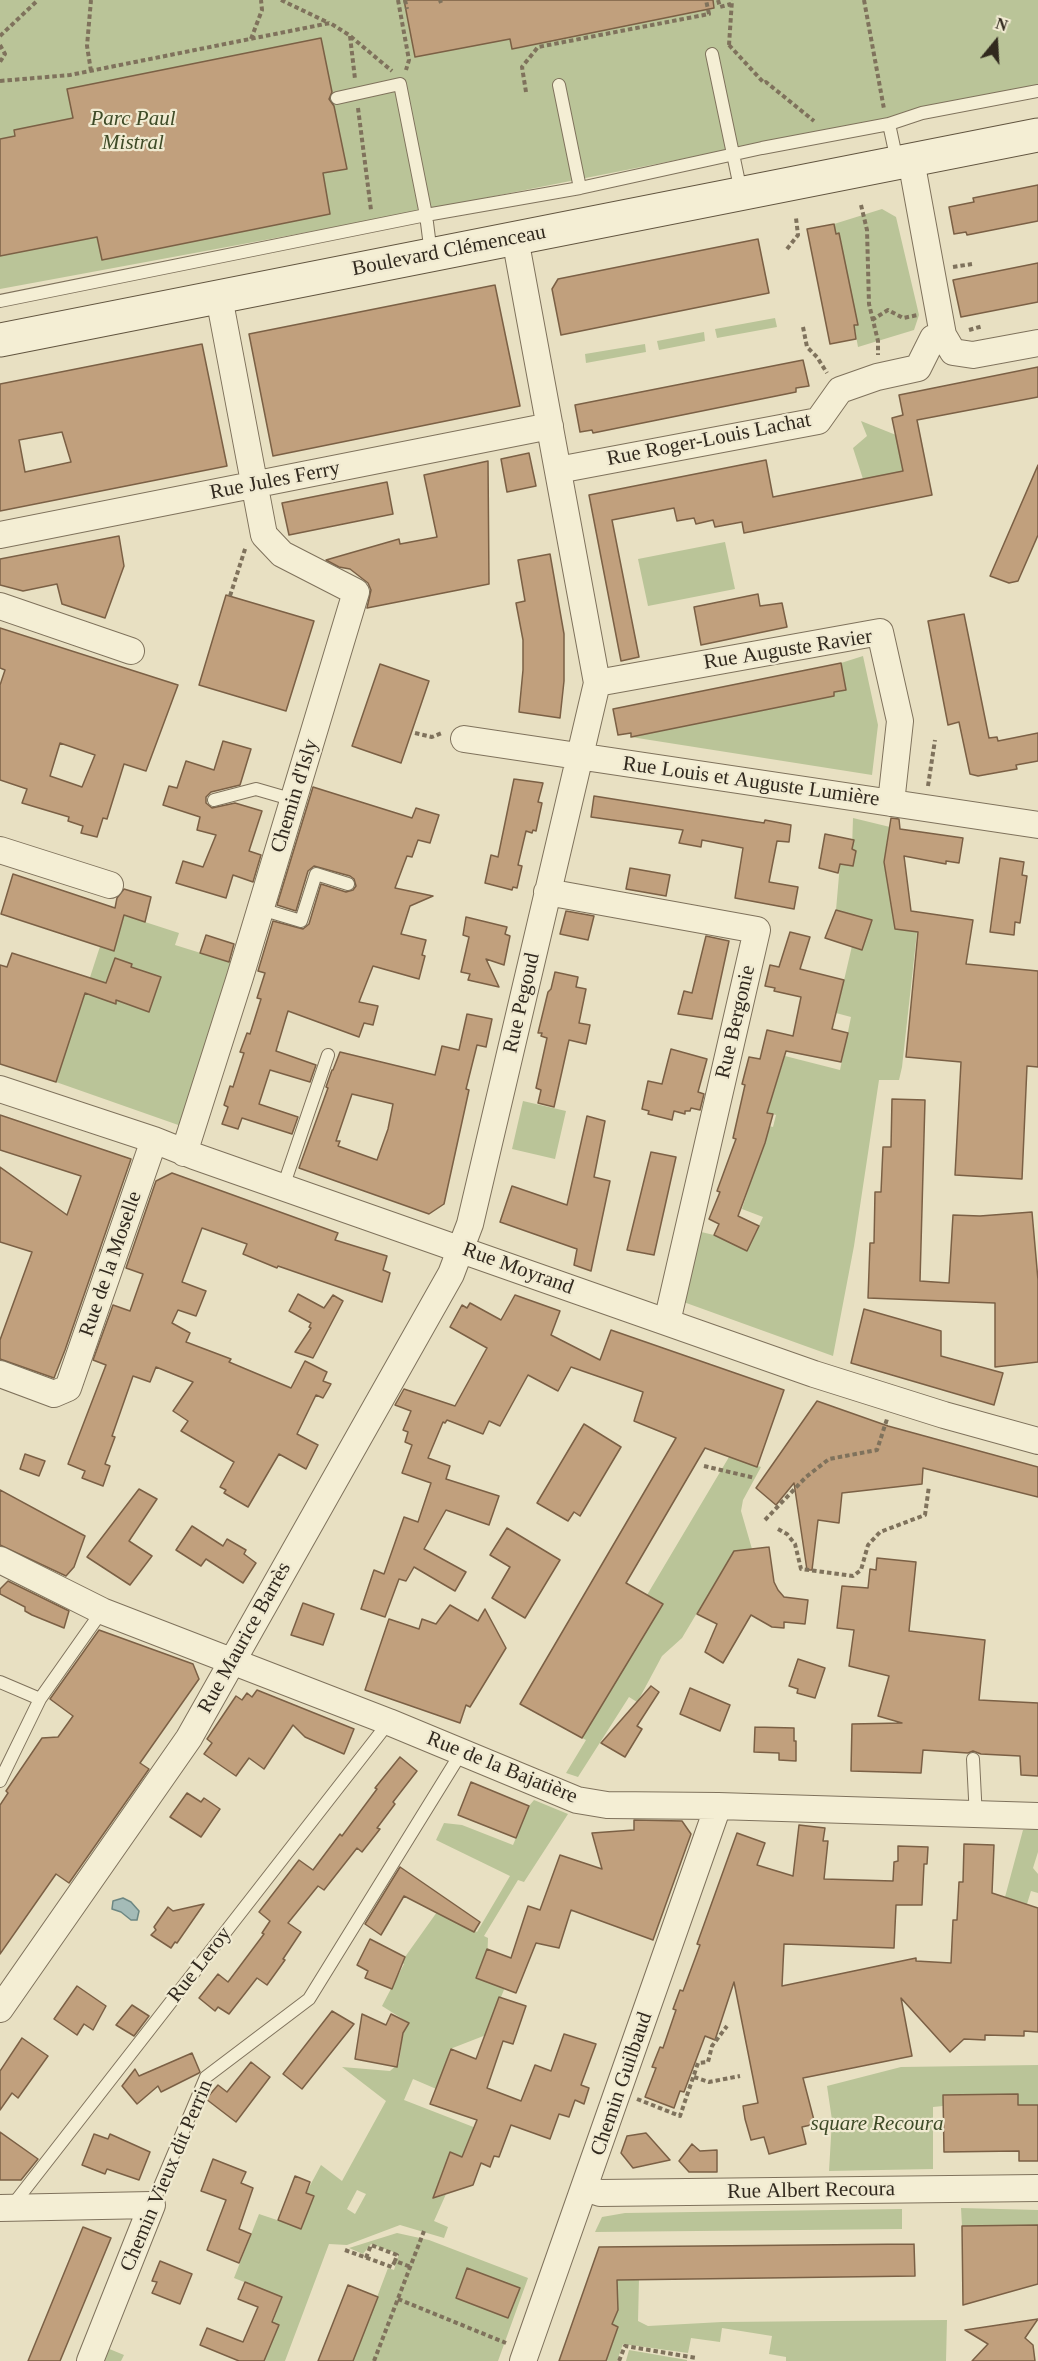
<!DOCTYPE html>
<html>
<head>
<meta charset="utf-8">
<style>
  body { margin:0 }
  #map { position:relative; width:1038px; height:2361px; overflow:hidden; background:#e8e0c2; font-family:"Times New Roman",serif }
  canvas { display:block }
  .north { position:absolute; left:966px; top:12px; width:60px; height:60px; -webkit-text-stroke:4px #f0ead1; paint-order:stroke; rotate:18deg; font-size:16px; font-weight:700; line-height:24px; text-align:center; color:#31291e }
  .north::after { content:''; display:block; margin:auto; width:21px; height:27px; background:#31291e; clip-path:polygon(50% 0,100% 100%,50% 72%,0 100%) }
</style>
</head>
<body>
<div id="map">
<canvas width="1038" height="2361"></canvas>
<div class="north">N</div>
</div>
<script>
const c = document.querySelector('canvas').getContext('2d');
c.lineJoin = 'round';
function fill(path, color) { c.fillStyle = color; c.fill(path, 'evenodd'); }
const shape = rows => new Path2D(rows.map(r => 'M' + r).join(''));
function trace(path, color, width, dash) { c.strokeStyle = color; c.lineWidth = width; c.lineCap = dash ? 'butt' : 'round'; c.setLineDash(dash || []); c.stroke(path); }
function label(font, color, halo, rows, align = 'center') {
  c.font = font + ' "Times New Roman",serif'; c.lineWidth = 4.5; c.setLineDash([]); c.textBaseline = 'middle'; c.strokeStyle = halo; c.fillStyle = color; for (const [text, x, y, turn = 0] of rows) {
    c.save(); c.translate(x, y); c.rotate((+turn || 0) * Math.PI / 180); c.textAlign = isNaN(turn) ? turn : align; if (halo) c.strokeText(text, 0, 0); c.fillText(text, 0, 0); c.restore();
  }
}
fill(shape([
  [0,0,1038,0,1038,92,858,124,389,217,0,289],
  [882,209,896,217,919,315,914,330,858,347,854,325,857,325,839,233,836,234,834,224],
  [775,318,777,327,717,338,715,329],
  [704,332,705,341,659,350,657,341],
  [645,344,646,352,586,363,585,354],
  [861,421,896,435,903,471,863,479,853,448,867,436],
  [725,542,735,589,648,606,638,559],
  [863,656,878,725,872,775,631,737,834,696,834,692,846,690,841,663],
  [853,818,890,827,884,862,895,928,917,932,902,1067,899,1080,879,1080,854,1246,833,1356,678,1300,697,1231,714,1235,747,1251,763,1217,742,1209,769,1126,773,1127,776,1115,767,1113,785,1056,840,1070,851,1017,836,1013,838,1006,852,946,871,920,836,910,840,864,853,866,856,851,852,849],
  [126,908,147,915,145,922,179,933,175,945,236,964,184,1127,56,1082,106,928,120,930],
  [523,1101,566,1111,555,1159,512,1149],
  [729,1457,761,1467,743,1500,741,1511,752,1549,734,1551,682,1638,662,1656,639,1699,637,1702,629,1697,578,1777,566,1773,586,1740,582,1738,662,1604,647,1595],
  [534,1800,568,1814,524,1882,518,1880,484,1936,488,1938,487,1965,481,1964,476,1978,505,1987,486,2035,450,2049,447,2059,460,2064,441,2091,413,2079,404,2100,476,2128,471,2142,468,2141,467,2145,465,2158,450,2152,433,2197,446,2194,434,2221,448,2227,444,2238,400,2225,347,2245,329,2244,285,2361,264,2361,279,2325,273,2322,282,2297,234,2278,259,2214,301,2228,313,2197,306,2193,321,2165,342,2181,386,2101,342,2067,390,2071,399,2063,403,2033,409,2023,382,2006,404,1964,402,1963,405,1957,437,1912,477,1932,510,1876,436,1840,444,1823,462,1825,513,1845,529,1806],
  [357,2190,366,2194,355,2214,347,2209],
  [1038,1829,1038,1852,1033,1868,1038,1874,1038,1893,1031,1891,1027,1904,1005,1897,1023,1830],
  [1038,2065,1038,2105,1018,2105,1018,2094,944,2095,943,2106,933,2107,933,2169,829,2171,832,2120,827,2086,901,2067],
  [961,2208,1038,2210,1038,2225,962,2226],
  [902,2209,902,2229,595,2232,602,2217,625,2213],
  [397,2233,429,2240,528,2278,498,2361,353,2361,388,2268,394,2270,399,2254,371,2244,363,2254,349,2248],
  [639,2279,638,2321,648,2326,722,2322,947,2320,946,2361,786,2361,786,2357,769,2354,772,2336,722,2328,720,2342,691,2338,688,2353,623,2344,617,2361,606,2361,618,2328,612,2324,618,2310,617,2280],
  [107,2348,124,2355,121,2361,102,2361],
  [629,2350,687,2360,687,2361,626,2361]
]), '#bac498');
const water = shape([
  [123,1898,131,1902,139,1911,137,1920,131,1920,121,1912,112,1909,113,1901,123,1898]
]);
fill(water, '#a4bbb7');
trace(water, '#6c8783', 1.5);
const building = shape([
  [404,0,713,0,714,8,512,49,510,39,415,57,404,0],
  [321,38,332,92,329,99,334,106,347,169,323,173,330,214,102,260,97,237,0,256,0,139,15,136,14,130,73,118,67,89,321,38],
  [1038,185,1038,221,967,235,966,232,954,234,949,207,974,202,973,198,1038,185],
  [834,224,836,234,839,233,858,325,854,325,856,339,830,344,807,229,834,224],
  [758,239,769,293,561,335,552,289,558,279,758,239],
  [1038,263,1038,302,961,317,953,280,1038,263],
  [495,285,520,406,273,456,249,334,495,285],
  [202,344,227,466,0,511,0,384,202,344],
  [62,432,71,462,25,472,19,440,62,432],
  [803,360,809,386,796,388,796,392,593,433,592,430,580,432,575,405,803,360],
  [1038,367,1038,397,917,420,932,495,744,533,742,522,715,527,713,520,696,524,694,518,677,521,674,508,612,520,639,657,621,661,589,495,766,460,773,497,903,471,892,418,903,415,899,395,1038,367],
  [529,453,536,486,507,492,501,459,529,453],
  [488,461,489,584,367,608,371,590,368,583,350,569,339,567,326,560,399,539,400,544,437,537,424,475,488,461],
  [1038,465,1038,535,1018,581,1009,583,990,576,1038,465],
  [387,482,393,514,289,535,282,503,387,482],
  [119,536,124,566,105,618,62,604,57,584,23,591,0,585,0,559,119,536],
  [550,554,564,634,564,681,560,718,519,712,523,670,523,640,516,603,525,601,518,560,550,554],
  [758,594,760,606,782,603,787,627,701,645,694,607,758,594],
  [226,595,314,621,286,711,199,685,226,595],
  [964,614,989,738,997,737,998,741,1038,733,1038,761,1016,765,1017,769,978,776,970,774,959,722,948,725,928,621,964,614],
  [0,628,178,685,146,771,124,764,107,819,103,818,97,837,81,833,83,826,68,821,69,817,22,803,27,789,0,780,0,685,5,670,0,668,0,628],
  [60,743,95,755,82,787,50,776,60,743],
  [841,663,846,690,834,692,834,696,631,737,631,733,618,735,613,709,841,663],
  [380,664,429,681,401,763,352,746,380,664],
  [223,741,251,749,240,785,211,792,206,797,206,803,212,808,235,803,262,811,249,851,261,855,253,882,233,875,226,898,176,883,183,861,203,867,216,835,197,830,200,817,163,805,169,786,177,788,186,761,214,770,223,741],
  [514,779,543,783,538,802,542,803,536,831,533,830,532,833,526,831,518,865,522,866,517,888,513,887,512,890,485,883,491,855,498,857,514,779],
  [313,787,412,818,416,808,439,815,430,843,418,840,412,857,407,856,395,888,433,896,410,906,401,934,426,940,422,955,425,956,419,979,373,966,359,1002,378,1006,373,1025,364,1023,359,1037,288,1011,276,1051,316,1065,310,1082,270,1070,259,1104,298,1117,292,1134,242,1118,238,1129,222,1124,228,1107,224,1105,230,1086,233,1087,244,1053,240,1052,247,1033,250,1034,261,999,257,998,265,973,258,971,273,921,303,929,309,924,321,884,346,892,353,890,356,886,354,879,350,876,314,866,308,871,296,911,277,905,313,787],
  [594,796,764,823,765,820,791,825,789,842,777,841,769,882,798,887,794,909,735,898,743,848,702,840,701,847,679,843,683,830,591,817,594,796],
  [891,818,899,819,900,829,963,838,959,863,946,861,946,864,904,856,911,911,973,920,966,964,1038,971,1038,1067,1027,1066,1022,1179,955,1175,961,1062,906,1057,918,932,895,929,884,862,891,818],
  [825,834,854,840,852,849,856,851,853,866,840,864,838,873,819,868,825,834],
  [1000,858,1024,862,1022,875,1027,876,1020,923,1015,922,1014,935,990,932,1000,858],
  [630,868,670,875,666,896,626,889,630,868],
  [13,874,115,908,117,898,124,889,151,897,145,922,124,915,114,951,1,914,13,874],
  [836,910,872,920,862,950,825,938,836,910],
  [566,911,594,916,588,940,560,934,566,911],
  [466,917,507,927,505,934,510,936,504,965,486,959,499,987,468,980,470,974,461,972,469,937,463,935,466,917],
  [790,932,810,937,800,969,844,980,832,1029,848,1033,841,1062,786,1051,767,1113,773,1114,765,1143,738,1216,759,1226,747,1251,714,1235,719,1224,709,1219,720,1192,717,1191,736,1139,733,1138,745,1085,742,1084,749,1057,760,1059,767,1030,793,1036,801,997,774,991,775,988,765,986,770,965,779,967,790,932],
  [206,935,234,944,229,962,200,953,206,935],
  [706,936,729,941,712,1019,678,1014,684,991,692,993,706,936],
  [12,953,106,983,115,958,132,964,131,967,161,977,149,1012,116,1000,116,1004,85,993,56,1082,0,1064,0,965,7,967,12,953],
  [555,972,578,977,576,987,586,989,579,1023,590,1025,586,1044,569,1040,554,1107,538,1103,541,1090,536,1088,547,1038,541,1036,542,1033,538,1033,548,992,551,989,555,972],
  [467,1014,492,1019,486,1047,477,1045,466,1089,469,1090,444,1204,429,1214,299,1168,328,1088,326,1087,332,1070,333,1070,340,1052,435,1075,442,1046,459,1050,467,1014],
  [352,1094,393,1104,388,1129,377,1160,338,1146,340,1141,336,1141,352,1094],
  [671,1049,707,1059,698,1092,704,1094,700,1110,691,1108,690,1111,685,1111,685,1114,674,1111,672,1120,648,1114,649,1111,642,1109,648,1081,662,1084,671,1049],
  [892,1099,925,1100,920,1281,949,1283,953,1215,980,1216,1032,1212,1038,1280,1038,1362,995,1367,995,1303,868,1298,870,1243,874,1243,875,1192,881,1192,883,1147,891,1147,892,1099],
  [0,1115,131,1159,65,1350,54,1378,0,1359,0,1340,32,1252,0,1242,0,1167,67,1215,81,1176,0,1150,0,1115],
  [587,1116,605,1121,594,1177,610,1181,591,1271,574,1265,577,1249,500,1222,512,1186,567,1205,587,1116],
  [651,1152,676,1157,654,1255,627,1250,651,1152],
  [172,1173,338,1233,335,1240,387,1256,383,1270,390,1273,382,1302,278,1266,277,1268,243,1254,247,1244,202,1228,182,1282,206,1291,196,1316,178,1310,172,1323,190,1333,186,1342,231,1359,229,1362,291,1388,305,1361,327,1372,323,1381,331,1384,323,1398,316,1395,297,1434,318,1445,306,1469,279,1454,248,1507,224,1493,226,1490,220,1487,234,1462,181,1431,188,1421,173,1411,193,1382,156,1367,150,1382,133,1376,112,1436,115,1437,105,1464,110,1466,103,1486,82,1478,85,1471,68,1464,106,1365,93,1360,113,1305,130,1311,143,1274,126,1268,156,1181,172,1173],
  [298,1294,324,1308,333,1295,343,1301,313,1358,295,1352,311,1328,309,1327,311,1323,289,1311,298,1294],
  [515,1295,560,1311,551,1335,600,1360,611,1330,784,1390,757,1467,705,1448,626,1583,663,1604,582,1738,520,1704,676,1438,634,1421,643,1392,571,1367,558,1391,528,1375,500,1426,489,1421,483,1434,447,1420,445,1423,443,1422,428,1458,450,1466,446,1479,499,1496,489,1525,446,1510,424,1549,466,1572,455,1591,414,1567,406,1581,399,1579,385,1617,361,1609,374,1570,384,1574,404,1517,418,1522,431,1483,402,1473,412,1445,405,1442,408,1432,403,1430,411,1411,395,1405,404,1389,455,1406,487,1348,450,1327,462,1305,467,1308,470,1303,501,1320,515,1295],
  [864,1309,941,1331,941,1356,1003,1373,994,1405,851,1363,864,1309],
  [817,1401,888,1426,1038,1467,1038,1497,923,1468,922,1484,842,1493,839,1523,818,1520,812,1570,807,1570,794,1483,776,1505,756,1488,817,1401],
  [584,1424,621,1447,580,1516,574,1512,568,1521,537,1503,584,1424],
  [25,1454,45,1461,39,1476,20,1469,25,1454],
  [139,1489,157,1499,129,1541,152,1556,130,1585,87,1557,139,1489],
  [0,1490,85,1536,74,1567,66,1576,0,1545,0,1490],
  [192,1526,223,1546,227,1539,246,1550,244,1554,256,1563,243,1583,206,1559,201,1566,176,1550,192,1526],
  [507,1528,560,1560,525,1618,492,1598,510,1567,490,1555,507,1528],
  [769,1547,774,1582,778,1590,784,1597,808,1600,805,1624,784,1622,784,1628,772,1627,751,1615,723,1663,705,1652,717,1624,697,1614,734,1551,769,1547],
  [877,1558,916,1562,909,1631,985,1640,979,1700,1038,1703,1038,1776,1021,1775,1020,1756,981,1754,973,1751,968,1753,923,1750,921,1773,851,1771,852,1724,902,1723,878,1716,889,1676,849,1666,854,1630,837,1628,842,1586,868,1588,870,1569,876,1570,877,1558],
  [8,1581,69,1611,64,1628,32,1615,25,1611,25,1607,0,1594,0,1589,8,1581],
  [303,1603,334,1614,323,1645,291,1635,303,1603],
  [450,1605,478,1621,485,1609,506,1648,470,1707,466,1705,460,1723,365,1690,389,1619,419,1629,422,1619,436,1624,450,1605],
  [99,1630,193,1664,199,1679,140,1763,149,1769,69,1883,56,1874,0,1954,0,1805,8,1793,6,1791,42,1738,58,1737,73,1716,50,1699,99,1630],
  [798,1659,825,1668,815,1698,797,1693,798,1689,789,1686,798,1659],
  [651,1686,659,1692,637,1726,642,1729,625,1757,601,1743,651,1686],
  [690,1688,730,1705,720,1731,680,1714,690,1688],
  [257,1690,354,1729,344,1754,305,1737,293,1725,264,1769,249,1758,236,1776,204,1754,212,1743,207,1739,236,1696,242,1700,247,1693,252,1697,257,1690],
  [755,1727,794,1728,794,1741,796,1741,796,1761,779,1760,779,1753,754,1752,755,1727],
  [400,1757,417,1771,393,1802,395,1804,377,1828,380,1829,362,1852,357,1848,324,1890,318,1886,288,1923,301,1932,283,1959,285,1960,267,1985,257,1978,229,2014,218,2007,215,2011,199,1998,218,1974,228,1982,264,1934,262,1933,270,1921,259,1912,299,1860,313,1870,340,1834,342,1836,377,1789,375,1788,400,1757],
  [471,1782,529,1806,516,1838,458,1815,471,1782],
  [187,1793,201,1802,204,1798,220,1809,201,1837,170,1817,187,1793],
  [634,1820,682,1821,691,1834,653,1940,571,1910,559,1948,536,1943,516,1993,476,1978,487,1949,511,1958,528,1906,540,1910,560,1855,602,1869,592,1833,634,1830,634,1820],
  [799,1825,825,1828,823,1841,828,1841,824,1879,893,1881,894,1862,898,1861,898,1846,928,1847,927,1864,924,1864,922,1905,896,1905,894,1948,784,1944,782,1986,916,1958,916,1961,951,1963,953,1920,957,1920,959,1882,963,1882,964,1844,994,1845,992,1893,1038,1908,1038,2032,1024,2031,1024,2036,985,2035,985,2040,964,2039,950,2052,901,1998,912,2056,803,2078,815,2124,802,2127,806,2144,769,2154,764,2137,751,2140,745,2119,743,2106,758,2103,734,1982,715,2040,705,2036,684,2092,680,2091,674,2108,645,2097,656,2068,652,2067,660,2047,663,2048,676,2010,673,2009,680,1990,683,1991,700,1945,697,1944,737,1833,765,1843,757,1865,793,1876,799,1825],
  [400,1867,480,1922,474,1932,404,1896,381,1935,365,1924,400,1867],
  [204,1904,177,1943,175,1942,171,1948,151,1935,156,1930,154,1927,168,1907,173,1911,204,1904],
  [370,1939,405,1957,392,1989,365,1978,368,1971,357,1965,370,1939],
  [77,1986,106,2006,93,2030,84,2024,77,2035,54,2019,77,1986],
  [499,1997,526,2006,513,2044,503,2041,487,2088,521,2101,535,2065,551,2071,564,2034,596,2044,581,2085,589,2088,584,2104,575,2100,569,2117,559,2114,550,2139,511,2125,499,2157,494,2156,490,2167,481,2163,473,2185,433,2198,450,2152,462,2157,477,2120,430,2104,451,2049,476,2059,499,1997],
  [132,2005,149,2016,134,2036,116,2025,132,2005],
  [332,2011,354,2024,302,2089,283,2074,332,2011],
  [362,2014,386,2025,391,2014,409,2023,403,2033,397,2067,355,2059,362,2014],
  [22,2038,48,2056,18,2098,12,2093,0,2110,0,2071,22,2038],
  [192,2053,200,2072,199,2073,161,2092,158,2086,137,2104,122,2086,135,2069,139,2076,192,2053],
  [251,2062,270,2077,236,2122,206,2099,218,2085,227,2092,251,2062],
  [1018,2094,1018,2105,1038,2105,1038,2161,1019,2161,1019,2151,944,2152,943,2095,1018,2094],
  [0,2132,38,2159,21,2180,0,2180,0,2132],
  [646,2133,670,2160,633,2168,621,2153,627,2136,646,2133],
  [94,2134,108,2139,110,2134,150,2152,139,2180,107,2169,105,2174,82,2165,94,2134],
  [692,2144,700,2151,717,2150,717,2172,689,2172,679,2161,692,2144],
  [213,2159,246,2172,241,2183,253,2188,239,2229,251,2234,239,2263,207,2250,226,2200,201,2191,213,2159],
  [295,2176,310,2182,306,2193,314,2196,301,2229,278,2220,295,2176],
  [1038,2225,1038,2284,963,2305,962,2226,1038,2225],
  [83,2227,111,2238,60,2361,28,2361,83,2227],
  [914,2244,915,2276,617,2280,618,2310,612,2324,618,2327,606,2361,559,2361,599,2247,914,2244],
  [160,2261,192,2274,180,2304,152,2293,157,2282,152,2281,160,2261],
  [467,2268,520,2288,508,2318,456,2298,467,2268],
  [245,2282,282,2297,272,2322,279,2325,264,2361,239,2361,200,2345,207,2328,243,2342,258,2307,238,2299,245,2282],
  [348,2285,378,2297,353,2361,318,2361,348,2285],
  [1038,2319,1025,2338,1033,2345,1035,2361,972,2361,988,2344,965,2330,1038,2319]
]);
fill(building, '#c1a07d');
trace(building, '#7b6045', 1.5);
const lane = shape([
  [712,54,741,192],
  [559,85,580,188],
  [337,98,400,84,426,215,431,254],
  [889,124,897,161],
  [0,301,426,215,580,188,762,148,889,124,922,113,1038,91],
  [214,800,256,789,294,800],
  [261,909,301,921,316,874,348,884],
  [283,1187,328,1055],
  [0,1682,40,1699,102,1611],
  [973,1759,976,1818],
  [0,1781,40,1699],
  [152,2205,206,2077,309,1999,461,1753],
  [12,2206,389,1722]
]);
const street = shape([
  [911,160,943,335,953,352,973,355,1038,343],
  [558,470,818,421,840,390,877,377,918,368,933,338],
  [0,535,550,426],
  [0,606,131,651],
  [597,683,880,632,900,721,891,803],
  [464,739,1038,825],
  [0,850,110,885],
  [547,892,757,930,667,1322],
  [0,1089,154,1140,194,1156,814,1374,944,1415,1038,1441],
  [184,1153,240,977,356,592,282,554,264,535,219,297],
  [0,1374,54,1394,68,1388,154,1140],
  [0,1560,102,1611,389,1722,577,1800,607,1805,718,1806,1038,1816],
  [0,2009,189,1738,451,1274,470,1224,597,683,515,238],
  [585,2188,600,2193,1038,2188],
  [0,2208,152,2205,90,2361],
  [523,2361,718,1806]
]);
const secondary = shape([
  [0,340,1038,135]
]);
trace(lane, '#7f725c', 14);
trace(street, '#7f725c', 28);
trace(secondary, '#61543f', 35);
trace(shape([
  [281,0,329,23],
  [398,0,409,60,406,70],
  [405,0,407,9],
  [440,0,441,3],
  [718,0,720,7,731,4],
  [864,0,884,109],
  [0,36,38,0],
  [350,36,355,79],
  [251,39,262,10,261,0],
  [0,45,5,54,0,62],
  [729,45,764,83,766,82,814,121],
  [729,45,732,0],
  [91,71,87,46,91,0],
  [0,81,70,75,330,23,349,35,392,71],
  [526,92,522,67,538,47,709,14,706,0],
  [358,108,371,210],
  [861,205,867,230,869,304,878,341,878,355],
  [787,249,798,235,796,218],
  [953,267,972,264],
  [872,320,888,310,903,318,918,315],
  [803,327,807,347,817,357,827,373],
  [969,330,983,326],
  [230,596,246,546],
  [415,733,432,737,442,733],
  [928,786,935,740],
  [704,1466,755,1478],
  [765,1520,806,1477,829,1459,877,1450,887,1419],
  [778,1529,787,1534,795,1544,801,1569,853,1576,861,1570,868,1545,880,1532,925,1515,929,1486],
  [694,2077,709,2082,740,2076],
  [637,2099,680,2116,698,2063,708,2062,712,2046,727,2026],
  [345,2250,392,2267,395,2261,411,2267],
  [366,2258,371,2245,397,2255,395,2261],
  [398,2299,506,2343],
  [374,2361,424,2231],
  [619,2361,625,2346,696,2358]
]), '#7f725c', 4, [4.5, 3]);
trace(lane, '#f4eed4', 12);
trace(street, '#f4eed4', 26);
trace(secondary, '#f4eed4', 33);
label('italic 21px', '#3e4b27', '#f0ead1', [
  ["Parc Paul",133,119],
  ["Mistral",133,143],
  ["square Recoura",877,2124]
]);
label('21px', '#31291e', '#f0ead1', [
  ["Boulevard Clémenceau",449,251,-11],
  ["Rue Roger-Louis Lachat",709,440,-11],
  ["Rue Jules Ferry",275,481,-11],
  ["Rue Auguste Ravier",788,650,-9],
  ["Rue Louis et Auguste Lumière",751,782,8],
  ["Chemin d'Isly",295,796,-73],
  ["Rue Pegoud",522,1003,-77],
  ["Rue Bergonie",736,1022,-77],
  ["Rue de la Moselle",111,1264,-71],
  ["Rue Moyrand",518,1269,20],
  ["Rue Maurice Barrès",245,1638,-61],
  ["Rue de la Bajatière",502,1768,22],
  ["Rue Leroy",200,1965,-52],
  ["Chemin Guilbaud",622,2084,-71],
  ["Chemin Vieux dit Perrin",167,2176,-67],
  ["Rue Albert Recoura",811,2191,-1]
]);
</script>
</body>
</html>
